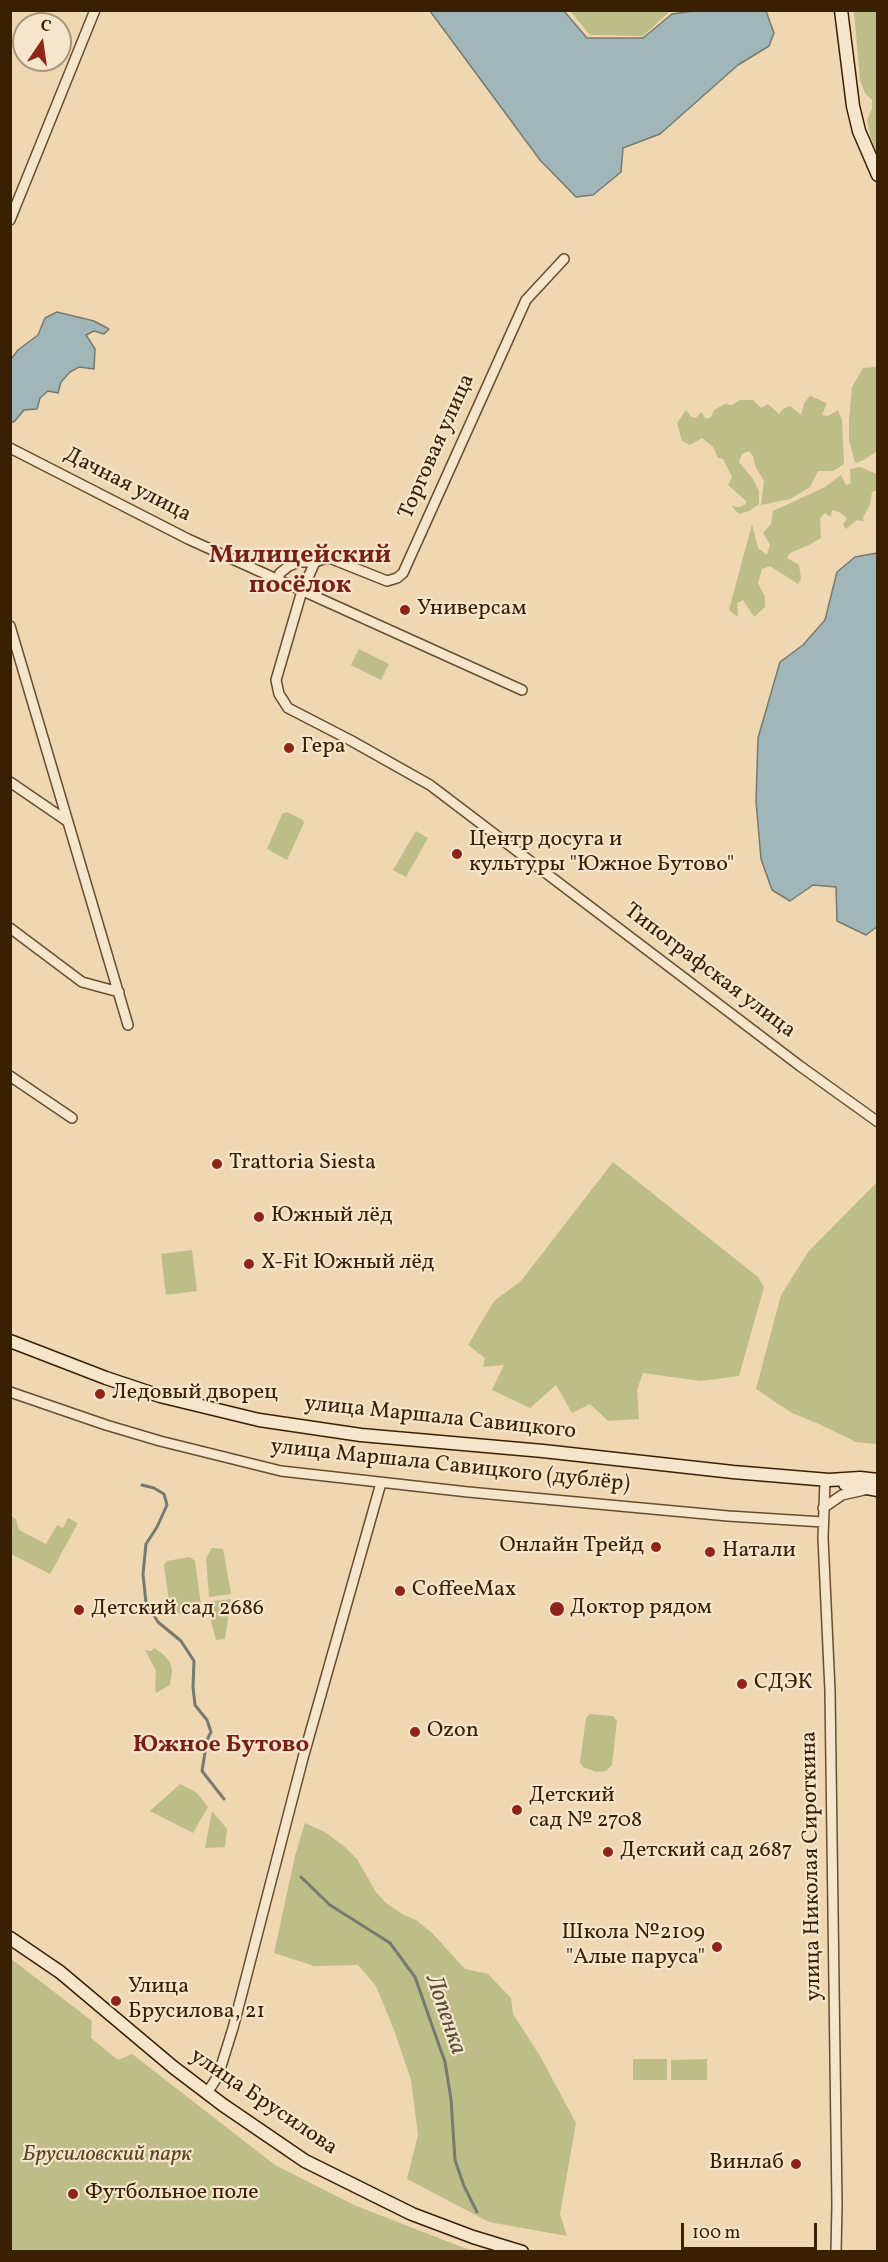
<!DOCTYPE html>
<html>
<head>
<meta charset="utf-8">
<style>
  body { margin:0 }
  #map { position:relative; width:888px; height:2262px; overflow:hidden; background:#eed7b1; font-family:Vollkorn,serif }
  canvas { display:block }
  .frame { position:absolute; inset:0; border:12px solid #3a2002; pointer-events:none }
  .north { position:absolute; left:12px; top:12px; width:60px; height:60px; box-sizing:border-box; background:#f4e5cc; border:2px solid #aa967b; border-radius:50%; rotate:13deg; font-size:16px; font-weight:700; line-height:24px; text-align:center; color:#3a2002 }
  .north::after { content:''; display:block; margin:auto; width:21px; height:27px; background:#8f2418; clip-path:polygon(50% 0,100% 100%,50% 72%,0 100%) }
  .scale { position:absolute; left:681px; top:2223px; width:136px; height:27px; box-sizing:border-box; border:3px solid #3a2002; border-top:0; padding-left:8px; font-size:18px; line-height:21px; white-space:nowrap; color:#3a2002; -webkit-text-stroke:4px #f4e5cc; paint-order:stroke }
</style>
</head>
<body>
<div id="map">
<canvas width="888" height="2262"></canvas>
<div class="frame"></div>
<div class="north">С</div>
<div class="scale">100 m</div>
</div>
<script>
const c = document.querySelector('canvas').getContext('2d');
c.lineJoin = 'round';
function fill(path, color) { c.fillStyle = color; c.fill(path, 'evenodd'); }
const shape = rows => new Path2D(rows.map(r => 'M' + r).join(''));
function trace(path, color, width, dash) { c.strokeStyle = color; c.lineWidth = width; c.lineCap = dash ? 'butt' : 'round'; c.setLineDash(dash || []); c.stroke(path); }
function label(font, color, halo, rows, align = 'center') {
  c.font = font + ' Vollkorn,serif'; c.lineWidth = 4.5; c.setLineDash([]); c.textBaseline = 'middle'; c.strokeStyle = halo; c.fillStyle = color; for (const [text, x, y, turn = 0] of rows) {
    c.save(); c.translate(x, y); c.rotate((+turn || 0) * Math.PI / 180); c.textAlign = isNaN(turn) ? turn : align; if (halo) c.strokeText(text, 0, 0); c.fillText(text, 0, 0); c.restore();
  }
}
fill(shape([
  [570,11,670,11,643,36,590,35],
  [854,11,877,11,877,153,871,138,867,120,872,109,872,100,865,93,860,80],
  [877,367,877,451,864,460,855,463,849,440,849,420,852,387,863,368],
  [810,396,827,403,822,415,828,416,838,410,842,420,844,464,833,471,818,471,810,487,790,499,761,505,764,481,755,466,753,456,749,451,742,454,739,462,753,479,759,491,759,504,749,511,739,514,731,506,740,507,746,504,746,501,728,485,732,477,723,459,718,458,713,447,702,438,690,445,682,441,677,423,686,410,691,417,696,418,701,412,706,419,711,417,714,410,725,404,732,405,740,400,753,400,761,408,768,404,779,414,783,409,790,406,801,415,804,403],
  [860,467,877,474,877,490,872,492,870,505,863,517,864,521,857,520,846,529,843,525,847,518,839,512,832,510,831,517,825,513,820,518,821,538,809,545,790,553,787,558,799,565,801,578,798,584,770,566,762,569,758,583,765,597,765,607,754,617,743,600,737,603,738,617,729,610,752,524,758,548,767,555,770,545,763,533,771,524,773,511,825,487,841,475,846,485,851,483,850,469],
  [359,649,389,664,381,680,351,665],
  [287,812,303,820,304,823,287,860,267,849,282,814],
  [416,831,428,838,406,877,393,870],
  [613,1162,758,1277,764,1287,739,1376,701,1381,643,1373,637,1390,639,1419,608,1421,590,1404,572,1413,556,1385,530,1408,492,1390,504,1365,483,1367,485,1358,468,1345,494,1301,521,1281],
  [877,1182,877,1444,856,1442,819,1424,792,1413,756,1389,781,1295,809,1251],
  [192,1250,197,1291,166,1295,161,1254],
  [11,1516,16,1519,19,1530,46,1544,57,1525,63,1528,68,1518,78,1523,50,1574,11,1554,11,1535,13,1530,11,1528],
  [212,1548,223,1549,231,1594,209,1597,206,1558],
  [190,1557,195,1561,201,1605,197,1611,175,1614,170,1609,164,1565,167,1561],
  [231,1599,225,1639,216,1640,206,1602],
  [154,1648,162,1653,170,1662,172,1671,170,1685,156,1693,155,1688,156,1671,145,1650,151,1651],
  [590,1714,613,1716,617,1721,612,1765,606,1771,596,1772,583,1767,580,1762,586,1718],
  [180,1784,197,1793,208,1807,193,1833,150,1811],
  [212,1811,227,1829,225,1847,205,1848],
  [305,1823,325,1832,345,1847,357,1859,376,1892,386,1903,404,1915,416,1920,432,1933,465,1969,488,1974,511,1998,513,2014,540,2056,576,2123,560,2214,567,2236,489,2222,407,2179,418,2135,411,2080,394,2030,376,1986,358,1965,314,1966,274,1953,295,1856],
  [10,1958,92,2021,91,2038,118,2060,132,2054,275,2165,354,2205,472,2251,11,2251],
  [633,2059,667,2059,667,2080,633,2080],
  [707,2059,707,2080,671,2080,671,2060]
]), '#bdbd88');
const water = shape([
  [694,11,766,11,774,33,769,46,738,65,660,134,623,148,621,172,593,195,576,197,540,160,430,11,564,11,587,38,643,38,672,14,694,11],
  [57,312,94,321,109,329,104,334,94,331,86,335,95,349,94,369,79,367,70,372,61,382,58,393,48,391,40,398,37,409,24,410,14,422,11,422,11,359,18,350,38,335,45,318,57,312],
  [877,553,878,926,866,935,837,921,836,887,813,885,790,901,772,890,761,859,756,801,758,738,780,662,803,645,825,620,837,572,855,557,877,553]
]);
fill(water, '#a0b6b8');
trace(water, '#777a6f', 1.5);
trace(shape([
  [142,1485,154,1488,164,1494,167,1505,157,1527,146,1544,143,1574,146,1603,158,1622,181,1641,194,1661,193,1687,195,1705,207,1720,211,1732,207,1740,202,1771,224,1799],
  [301,1877,330,1905,390,1943,415,1977,445,2062,451,2099,455,2160,464,2186,477,2212]
]), '#777a6f', 3);
const street = shape([
  [10,220,95,10],
  [10,448,188,539,522,690],
  [315,562,302,591,276,680,279,694,288,708,350,740,430,785,800,1066,878,1122],
  [278,579,280,573,289,566,299,562,315,562,326,558,332,559,387,581,397,578,403,573,526,300,564,259],
  [10,626,128,1025],
  [10,782,67,821],
  [10,928,82,982,119,992],
  [10,1076,72,1118],
  [10,1392,106,1425,160,1441,281,1471,468,1492,728,1516,823,1522],
  [825,1480,823,1538,830,1691,837,2205,836,2252],
  [823,1508,842,1495,864,1490],
  [207,2093,218,2076,233,2028,303,1758,381,1483]
]);
const secondary = shape([
  [841,10,853,106,859,131,878,175],
  [10,1341,106,1378,160,1396,259,1420,361,1435,543,1451,733,1472,829,1480,860,1478,878,1480],
  [845,1484,878,1490],
  [10,1938,60,1972,173,2067,223,2105,305,2161,412,2214,473,2237,522,2252]
]);
trace(street, '#674e2e', 12);
trace(secondary, '#3a2002', 15);
trace(street, '#f4e5cc', 9);
trace(secondary, '#f4e5cc', 12);
for (const [x, y, r, color] of [
  [405,610,6,"#8f2418"],
  [289,748,6,"#8f2418"],
  [457,854,6,"#8f2418"],
  [217,1164,6,"#8f2418"],
  [259,1217,6,"#8f2418"],
  [249,1264,6,"#8f2418"],
  [100,1394,6,"#8f2418"],
  [656,1547,6,"#8f2418"],
  [710,1552,6,"#8f2418"],
  [400,1591,6,"#8f2418"],
  [557,1609,8,"#8f2418"],
  [79,1610,6,"#8f2418"],
  [742,1684,6,"#8f2418"],
  [415,1732,6,"#8f2418"],
  [517,1810,6,"#8f2418"],
  [608,1852,6,"#8f2418"],
  [717,1947,6,"#8f2418"],
  [116,2001,6,"#8f2418"],
  [796,2164,6,"#8f2418"],
  [73,2194,6,"#8f2418"]
]) { const dot = new Path2D(); dot.arc(x, y, r, 0, 2 * Math.PI); c.fillStyle = color; c.fill(dot); trace(dot, '#f4e5cc', 2); }
label('22px', '#3a2002', '#f4e5cc', [
  ["Торговая улица",438,447,-66],
  ["Дачная улица",127,486,27],
  ["Типографская улица",709,972,37],
  ["улица Маршала Савицкого",440,1419,6],
  ["улица Маршала Савицкого (дублёр)",450,1467,6],
  ["улица Николая Сироткина",813,1866,-91],
  ["улица Брусилова",263,2103,34]
]);
label('22px', '#3a2002', '#f4e5cc', [
  ["Универсам",417,610],
  ["Гера",301,748],
  ["Центр досуга и",469,841],
  ["культуры \"Южное Бутово\"",469,866],
  ["Trattoria Siesta",229,1164],
  ["Южный лёд",271,1217],
  ["X-Fit Южный лёд",261,1264],
  ["Ледовый дворец",112,1394],
  ["Онлайн Трейд",644,1547,"right"],
  ["Натали",722,1552],
  ["CoffeeMax",412,1591],
  ["Доктор рядом",570,1609],
  ["Детский сад 2686",91,1610],
  ["СДЭК",754,1684],
  ["Ozon",427,1732],
  ["Детский",529,1797],
  ["сад № 2708",529,1822],
  ["Детский сад 2687",620,1852],
  ["Школа №2109",705,1934,"right"],
  ["\"Алые паруса\"",705,1959,"right"],
  ["Улица",128,1988],
  ["Брусилова, 21",128,2013],
  ["Винлаб",784,2164,"right"],
  ["Футбольное поле",85,2194]
], 'left');
label('italic 22px', '#5b4724', '#f4e5cc', [
  ["Брусиловский парк",107,2156]
]);
label('bold 24px', '#7a1f14', '#f4e5cc', [
  ["Южное Бутово",221,1747]
]);
label('italic 24px', '#594d39', '#f4e5cc', [
  ["Лопенка",444,2015,71]
]);
label('bold 26px', '#7a1f14', '#f4e5cc', [
  ["Милицейский",300,557],
  ["посёлок",300,587]
]);
</script>
</body>
</html>
